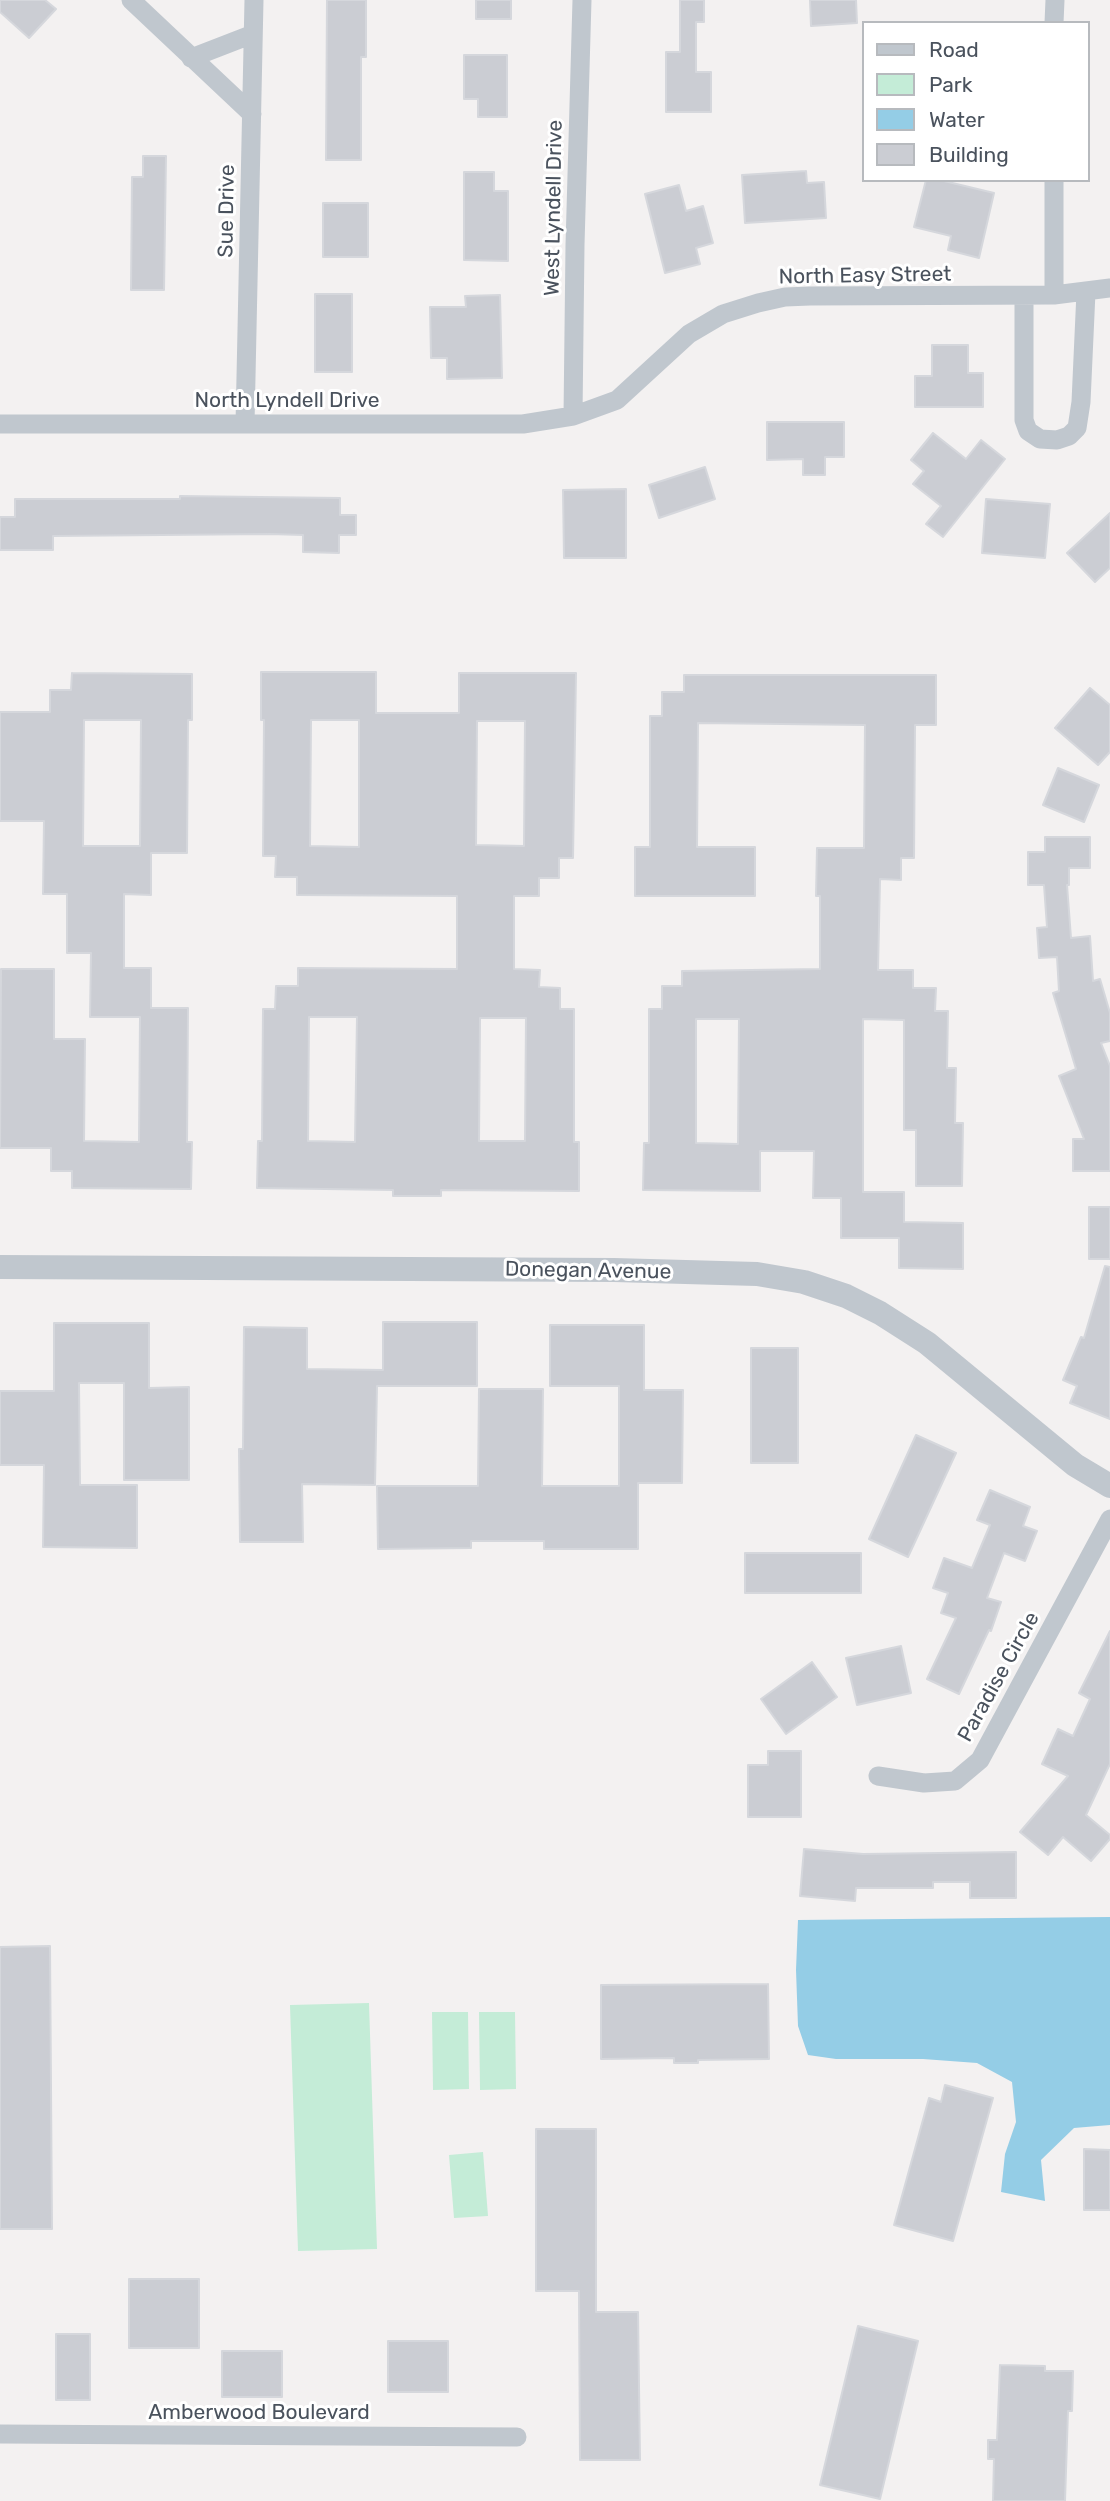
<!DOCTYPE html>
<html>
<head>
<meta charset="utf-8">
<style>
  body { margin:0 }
  #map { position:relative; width:1110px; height:2501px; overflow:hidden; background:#f3f1f1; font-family:Rubik,sans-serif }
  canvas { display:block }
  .legend { position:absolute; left:862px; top:21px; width:228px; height:161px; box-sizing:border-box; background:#fff; border:2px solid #b7babe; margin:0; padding:9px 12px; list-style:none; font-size:21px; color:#4a525d }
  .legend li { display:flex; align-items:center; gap:14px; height:35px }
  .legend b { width:35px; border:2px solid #b7babe }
</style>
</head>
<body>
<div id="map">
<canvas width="1110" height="2501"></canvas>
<ul class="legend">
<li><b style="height:9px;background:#c0c7ce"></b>Road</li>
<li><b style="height:19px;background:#c4ecd7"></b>Park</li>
<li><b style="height:19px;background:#94cde6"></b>Water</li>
<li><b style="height:19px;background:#cbcdd3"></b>Building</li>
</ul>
</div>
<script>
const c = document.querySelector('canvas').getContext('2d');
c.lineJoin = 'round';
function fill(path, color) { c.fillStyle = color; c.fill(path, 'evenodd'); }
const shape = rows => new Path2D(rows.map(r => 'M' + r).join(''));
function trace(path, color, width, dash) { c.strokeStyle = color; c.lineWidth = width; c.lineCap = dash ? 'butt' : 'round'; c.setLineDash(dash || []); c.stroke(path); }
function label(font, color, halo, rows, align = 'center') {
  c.font = font + ' Rubik,sans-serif'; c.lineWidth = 6; c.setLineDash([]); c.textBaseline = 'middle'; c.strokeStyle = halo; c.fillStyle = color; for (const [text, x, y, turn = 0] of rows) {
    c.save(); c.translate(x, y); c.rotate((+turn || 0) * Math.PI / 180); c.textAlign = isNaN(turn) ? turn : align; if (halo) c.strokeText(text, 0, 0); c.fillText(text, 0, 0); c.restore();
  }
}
fill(shape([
  [369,2003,377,2249,298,2251,290,2005],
  [432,2012,468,2012,469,2089,433,2090],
  [479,2012,515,2012,516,2089,480,2090],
  [483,2152,488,2216,454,2218,449,2155]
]), '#c4ecd7');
fill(shape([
  [1110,1917,1110,2125,1074,2128,1041,2160,1045,2201,1001,2192,1005,2154,1016,2122,1012,2082,977,2063,923,2059,836,2059,808,2055,798,2026,796,1970,798,1920]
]), '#94cde6');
const building = shape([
  [0,0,45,0,56,9,29,38,0,12,0,0],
  [327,0,366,0,366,57,361,57,361,160,326,160,327,0],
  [476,0,511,0,511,19,476,19,476,0],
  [680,0,704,0,704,22,696,22,696,72,711,72,711,112,666,112,666,52,680,52,680,0],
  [810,0,856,0,857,23,811,26,810,0],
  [464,55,507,55,507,117,478,117,478,99,464,99,464,55],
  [143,156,166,156,164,290,131,290,132,177,143,177,143,156],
  [806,171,807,183,824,182,826,218,745,223,742,175,806,171],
  [464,172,494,172,494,191,508,191,508,261,464,260,464,172],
  [926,180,940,180,994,193,979,258,948,250,951,236,914,227,926,180],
  [679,185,686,211,703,206,713,243,696,248,700,264,665,273,645,194,679,185],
  [323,203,368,203,368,257,323,257,323,203],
  [315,294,352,294,352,372,315,372,315,294],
  [500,295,502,378,447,379,447,358,431,358,430,307,466,307,465,296,500,295],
  [932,345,968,345,968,373,983,373,983,407,915,407,915,376,932,376,932,345],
  [767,422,844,422,844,457,825,457,825,475,803,475,803,459,767,460,767,422],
  [933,433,966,459,981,440,1005,459,943,537,926,524,941,506,913,484,924,471,911,460,933,433],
  [705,467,715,499,659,518,649,485,705,467],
  [626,489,626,558,564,558,563,490,626,489],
  [180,496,340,498,340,515,356,515,356,535,339,535,339,553,303,552,303,535,270,534,53,536,53,550,0,550,0,517,15,517,15,499,180,499,180,496],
  [986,499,1050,504,1045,558,982,553,986,499],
  [1110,513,1110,568,1095,582,1067,553,1110,513],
  [261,672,376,672,376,713,459,713,459,673,576,673,573,858,559,858,559,878,539,878,539,896,514,896,514,969,540,970,539,987,560,988,560,1009,574,1009,574,1142,579,1142,579,1191,441,1190,441,1196,393,1196,393,1190,257,1188,258,1141,262,1141,263,1009,275,1009,276,986,298,986,298,968,457,969,457,896,297,895,297,877,275,877,276,856,263,856,264,720,261,720,261,672],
  [311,720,359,720,359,847,310,846,311,720],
  [477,721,525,721,524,846,476,845,477,721],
  [309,1017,357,1017,355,1142,308,1141,309,1017],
  [480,1018,526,1018,525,1141,479,1141,480,1018],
  [72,673,192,674,192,720,188,720,187,853,151,853,151,895,124,894,124,968,151,968,151,1008,188,1008,187,1142,192,1142,191,1189,72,1188,72,1171,51,1171,51,1148,0,1148,1,969,54,969,54,1039,85,1039,84,1141,139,1142,140,1017,90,1017,91,953,67,953,67,894,43,894,44,821,0,821,0,712,50,712,50,690,71,690,72,673],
  [84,720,141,720,140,846,83,846,84,720],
  [684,675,936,675,936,725,915,725,914,858,901,858,901,880,880,879,878,970,913,970,913,988,936,988,935,1011,948,1011,947,1068,956,1068,955,1123,963,1123,962,1186,916,1186,916,1130,904,1130,904,1020,863,1019,863,1192,904,1192,904,1222,963,1223,963,1269,899,1268,899,1238,841,1238,841,1198,813,1198,814,1151,760,1151,760,1191,643,1190,644,1143,649,1143,649,1009,662,1009,662,986,682,986,682,971,820,969,820,896,816,896,817,848,864,848,865,725,698,723,697,847,755,847,755,896,635,896,635,847,650,847,650,716,662,716,662,692,684,692,684,675],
  [696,1019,739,1019,738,1144,696,1143,696,1019],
  [1090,688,1110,705,1110,752,1098,765,1055,728,1090,688],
  [1058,768,1099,785,1084,822,1043,805,1058,768],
  [1045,837,1090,837,1090,868,1069,868,1069,885,1067,885,1071,938,1090,936,1093,981,1100,979,1110,1013,1110,1041,1101,1043,1110,1066,1110,1171,1073,1171,1073,1139,1084,1139,1059,1076,1076,1069,1053,993,1059,991,1057,957,1039,958,1037,928,1047,927,1044,885,1028,885,1028,852,1045,852,1045,837],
  [1089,1207,1110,1207,1110,1259,1089,1259,1089,1207],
  [1105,1266,1110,1267,1110,1419,1070,1403,1077,1386,1063,1380,1081,1337,1084,1338,1105,1266],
  [383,1322,477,1322,477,1386,377,1386,375,1485,302,1484,303,1542,240,1542,239,1449,243,1449,244,1327,307,1328,307,1369,383,1370,383,1322],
  [54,1323,149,1323,149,1388,189,1387,189,1480,124,1480,124,1383,79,1383,80,1485,137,1485,137,1548,43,1547,44,1465,0,1465,0,1391,54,1391,54,1323],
  [550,1325,644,1325,644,1390,683,1390,682,1483,638,1483,638,1549,544,1549,544,1541,471,1541,471,1548,378,1549,377,1486,478,1486,479,1389,543,1389,542,1486,619,1486,619,1386,550,1386,550,1325],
  [751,1348,798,1348,798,1463,751,1463,751,1348],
  [916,1435,956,1453,908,1557,869,1539,916,1435],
  [990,1490,1030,1507,1023,1526,1037,1531,1025,1561,1004,1553,987,1598,1001,1602,991,1631,989,1630,959,1694,927,1679,956,1618,941,1613,948,1593,933,1588,944,1558,972,1568,990,1525,977,1520,990,1490],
  [745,1553,861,1553,861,1593,745,1593,745,1553],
  [1110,1631,1110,1764,1086,1815,1110,1835,1110,1839,1091,1861,1063,1837,1048,1855,1020,1832,1068,1776,1042,1764,1058,1729,1073,1736,1090,1699,1079,1693,1110,1631],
  [901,1646,911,1693,857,1705,846,1658,901,1646],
  [812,1662,837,1697,786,1734,761,1699,812,1662],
  [768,1751,801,1751,801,1817,748,1817,748,1765,768,1765,768,1751],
  [804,1849,863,1854,1016,1852,1016,1898,970,1898,970,1882,933,1882,933,1888,856,1888,855,1901,800,1896,804,1849],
  [50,1946,52,2229,0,2229,0,1947,50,1946],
  [768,1984,769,2059,698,2060,698,2063,674,2063,674,2058,601,2059,601,1985,768,1984],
  [945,2085,993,2098,953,2241,894,2225,929,2098,941,2102,945,2085],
  [536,2129,596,2129,596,2312,638,2312,640,2460,580,2460,579,2291,536,2291,536,2129],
  [1084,2149,1110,2150,1110,2210,1084,2210,1084,2149],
  [129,2279,199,2279,199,2348,129,2348,129,2279],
  [858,2326,918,2341,880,2499,820,2485,858,2326],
  [56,2334,90,2334,90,2400,56,2400,56,2334],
  [388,2341,448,2341,448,2392,388,2392,388,2341],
  [222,2351,282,2351,282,2397,222,2397,222,2351],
  [1000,2365,1045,2366,1045,2371,1073,2371,1072,2411,1068,2411,1065,2501,993,2501,994,2459,988,2459,988,2440,997,2440,1000,2365]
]);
fill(building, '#cbcdd3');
trace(building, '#d5d7dc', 2);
trace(shape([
  [131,0,252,114],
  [1054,23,1055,0],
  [191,58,253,34],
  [1054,180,1054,295],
  [1024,296,1024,420,1028,431,1040,439,1057,440,1069,436,1077,428,1081,402,1086,292],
  [573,416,575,245,582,0],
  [0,424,523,424,573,416,617,400,689,334,723,314,758,303,785,297,810,296,1054,295,1110,288],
  [245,424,254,0],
  [878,1776,924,1783,955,1781,980,1760,1110,1519],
  [0,2434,517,2437]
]), '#c0c7ce', 19);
trace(shape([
  [0,1267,614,1270,757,1274,804,1282,846,1296,880,1313,927,1343,1075,1465,1110,1486]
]), '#c0c7ce', 24);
label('21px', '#4a525d', '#fff', [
  ["West Lyndell Drive",554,208,-89],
  ["Sue Drive",227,211,-89],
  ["North Easy Street",865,276,-1],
  ["North Lyndell Drive",287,401],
  ["Donegan Avenue",588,1271,1],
  ["Paradise Circle",999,1677,-61],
  ["Amberwood Boulevard",259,2413]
]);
</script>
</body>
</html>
